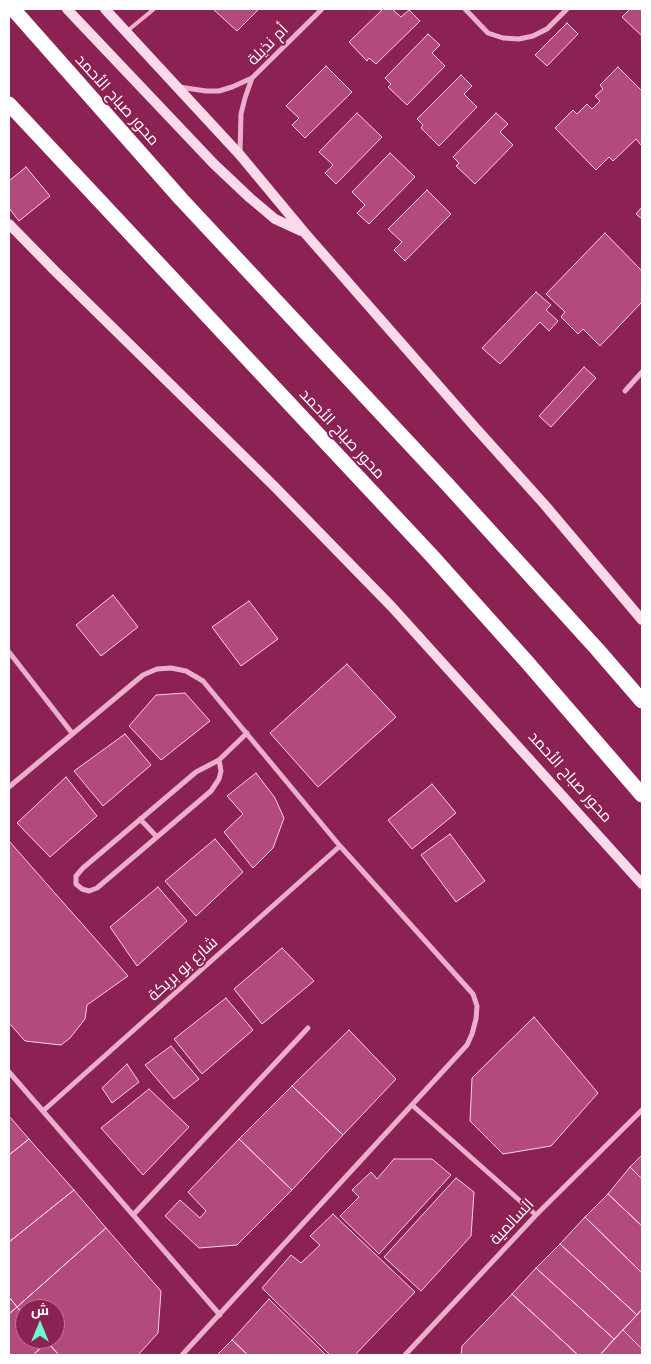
<!DOCTYPE html>
<html>
<head>
<meta charset="utf-8">
<style>
  body { margin:0 }
  #map { position:relative; width:651px; height:1364px; overflow:hidden; background:#8c2153; font-family:Montserrat,Cairo,sans-serif }
  canvas { display:block }
  .frame { position:absolute; inset:0; border:10px solid #fff; pointer-events:none }
  .north { position:absolute; left:15px; top:1299px; width:50px; height:50px; box-sizing:border-box; background:#8c2153; border:1px solid #ba7a98; border-radius:50%; rotate:0deg; font-size:14px; font-weight:700; line-height:20px; text-align:center; color:#fff }
  .north::after { content:''; display:block; margin:auto; width:18px; height:22px; background:#6ff8cd; clip-path:polygon(50% 0,100% 100%,50% 72%,0 100%) }
</style>
</head>
<body>
<div id="map">
<canvas width="651" height="1364"></canvas>
<div class="frame"></div>
<div class="north">ش</div>
</div>
<script>
const c = document.querySelector('canvas').getContext('2d');
c.lineJoin = 'round';
function fill(path, color) { c.fillStyle = color; c.fill(path, 'evenodd'); }
const shape = rows => new Path2D(rows.map(r => 'M' + r).join(''));
function trace(path, color, width, dash) { c.strokeStyle = color; c.lineWidth = width; c.lineCap = dash ? 'butt' : 'round'; c.setLineDash(dash || []); c.stroke(path); }
function label(font, color, halo, rows, align = 'center') {
  c.font = font + ' Montserrat,Cairo,sans-serif'; c.lineWidth = 4; c.setLineDash([]); c.textBaseline = 'middle'; c.strokeStyle = halo; c.fillStyle = color; for (const [text, x, y, turn = 0] of rows) {
    c.save(); c.translate(x, y); c.rotate((+turn || 0) * Math.PI / 180); c.textAlign = isNaN(turn) ? turn : align; if (halo) c.strokeText(text, 0, 0); c.fillText(text, 0, 0); c.restore();
  }
}
const building = shape([
  [213,9,259,9,237,31,213,9],
  [383,9,392,9,401,17,409,10,420,21,376,64,369,58,367,61,349,42,383,9],
  [630,9,642,9,642,36,622,17,630,9],
  [567,23,578,34,547,66,535,55,567,23],
  [428,34,440,45,432,53,445,66,407,105,388,87,391,84,385,78,428,34],
  [326,66,352,92,305,138,292,125,299,118,286,106,326,66],
  [618,67,642,91,642,144,641,145,636,139,613,161,609,157,596,170,555,128,573,110,577,114,587,104,592,109,600,101,595,96,603,89,600,85,618,67],
  [461,75,472,86,464,94,477,107,439,146,421,128,423,125,417,119,461,75],
  [357,113,382,137,336,184,325,173,333,165,319,152,357,113],
  [496,113,508,124,500,132,513,145,475,184,456,166,459,163,453,157,496,113],
  [390,153,415,177,369,224,357,213,365,205,352,192,390,153],
  [26,167,50,196,19,221,9,208,9,181,26,167],
  [427,190,451,214,405,261,394,250,402,242,388,229,427,190],
  [642,207,642,219,636,214,642,207],
  [605,233,642,271,642,302,600,346,583,329,578,334,561,317,565,312,546,294,605,233],
  [536,292,551,305,546,310,558,321,549,331,540,322,500,364,482,348,536,292],
  [584,367,596,378,551,427,539,416,584,367],
  [113,595,138,627,101,656,76,625,113,595],
  [249,601,278,639,241,666,212,627,249,601],
  [347,664,396,717,318,787,270,733,347,664],
  [185,693,210,721,161,760,129,726,156,695,185,693],
  [125,734,151,765,103,806,74,771,125,734],
  [256,773,275,798,284,818,273,848,253,868,224,832,243,814,227,796,256,773],
  [66,777,97,816,50,857,17,823,66,777],
  [432,784,456,813,412,849,388,820,432,784],
  [450,834,485,881,456,902,421,855,450,834],
  [215,839,243,872,196,916,165,881,215,839],
  [9,841,128,976,87,1005,85,1019,70,1038,61,1045,25,1041,9,1023,9,841],
  [158,887,187,921,137,966,110,927,158,887],
  [282,948,314,981,262,1024,234,989,282,948],
  [226,998,253,1030,202,1074,174,1039,226,998],
  [534,1017,598,1093,551,1146,503,1154,470,1121,472,1078,534,1017],
  [349,1030,396,1079,343,1135,292,1086,349,1030],
  [171,1046,199,1079,174,1099,145,1065,171,1046],
  [127,1064,139,1082,112,1103,102,1088,127,1064],
  [292,1086,343,1135,292,1190,239,1139,292,1086],
  [149,1089,189,1127,143,1175,101,1128,149,1089],
  [9,1116,29,1139,9,1155,9,1116],
  [29,1139,74,1190,9,1242,9,1155,29,1139],
  [239,1139,292,1190,237,1245,199,1248,165,1216,180,1200,200,1218,206,1211,188,1192,239,1139],
  [642,1155,642,1179,630,1167,642,1155],
  [394,1159,432,1159,451,1175,379,1254,340,1216,359,1197,352,1190,371,1172,377,1179,394,1159],
  [630,1167,642,1179,642,1226,608,1194,630,1167],
  [456,1178,474,1192,471,1236,421,1291,384,1257,456,1178],
  [74,1190,106,1228,17,1307,9,1297,9,1242,74,1190],
  [608,1194,642,1226,642,1273,585,1217,608,1194],
  [333,1214,415,1292,355,1355,330,1355,262,1288,291,1255,301,1263,320,1245,310,1236,333,1214],
  [585,1217,642,1273,642,1309,637,1315,560,1244,585,1217],
  [106,1228,161,1291,158,1333,138,1355,59,1355,44,1339,55,1339,55,1309,25,1309,25,1316,17,1307,106,1228],
  [560,1244,637,1315,614,1339,536,1268,560,1244],
  [536,1268,614,1339,600,1355,578,1355,512,1294,536,1268],
  [512,1294,578,1355,461,1355,462,1346,512,1294],
  [9,1297,17,1307,9,1314,9,1297],
  [269,1299,326,1355,248,1355,232,1340,269,1299],
  [17,1307,25,1316,25,1339,44,1339,47,1342,33,1355,9,1355,9,1314,17,1307],
  [642,1309,642,1349,623,1330,642,1309],
  [623,1330,642,1349,642,1355,600,1355,623,1330],
  [232,1340,248,1355,217,1355,232,1340],
  [47,1342,59,1355,33,1355,47,1342]
]);
fill(building, '#b34a7c');
trace(building, '#f8d3e5', 1);
trace(shape([
  [126,32,154,9]
]), '#ebaecc', 4);
trace(shape([
  [465,9,488,33,503,38,519,39,533,36,547,29,567,9],
  [179,87,206,91,219,91,232,87,252,78,322,9],
  [240,153,241,114,245,98,252,78],
  [625,391,642,372],
  [9,652,72,733],
  [219,760,221,771,219,779,211,791,97,888,89,891,82,889,76,884,76,876,83,868,196,772,219,760,247,733],
  [9,787,143,675,157,669,171,668,186,671,203,681,340,846,473,994,477,1006,476,1019,472,1034,467,1045,182,1355],
  [140,819,157,837],
  [9,1072,220,1315],
  [412,1105,536,1215],
  [43,1111,340,846],
  [133,1215,308,1028],
  [405,1355,536,1215,642,1110]
]), '#ebaecc', 5);
trace(shape([
  [67,9,214,164,250,198,275,219,301,231],
  [105,9,240,155,304,232,473,425,544,504,642,620],
  [9,224,55,271,274,486,392,607,642,884]
]), '#f9dae8', 10);
trace(shape([
  [13,9,181,199,447,484,597,649,642,701],
  [9,104,432,556,527,662,642,795]
]), '#fff', 15);
label('16px', '#fff', '#8c2153', [
  ["أم نذيلة",268,45,-45],
  ["محور صباح الأحمد",117,100,48],
  ["محور صباح الأحمد",342,434,47],
  ["محور صباح الأحمد",570,777,48],
  ["شارع بو بريكة",183,969,-42],
  ["السالمية",512,1222,-47]
]);
</script>
</body>
</html>
